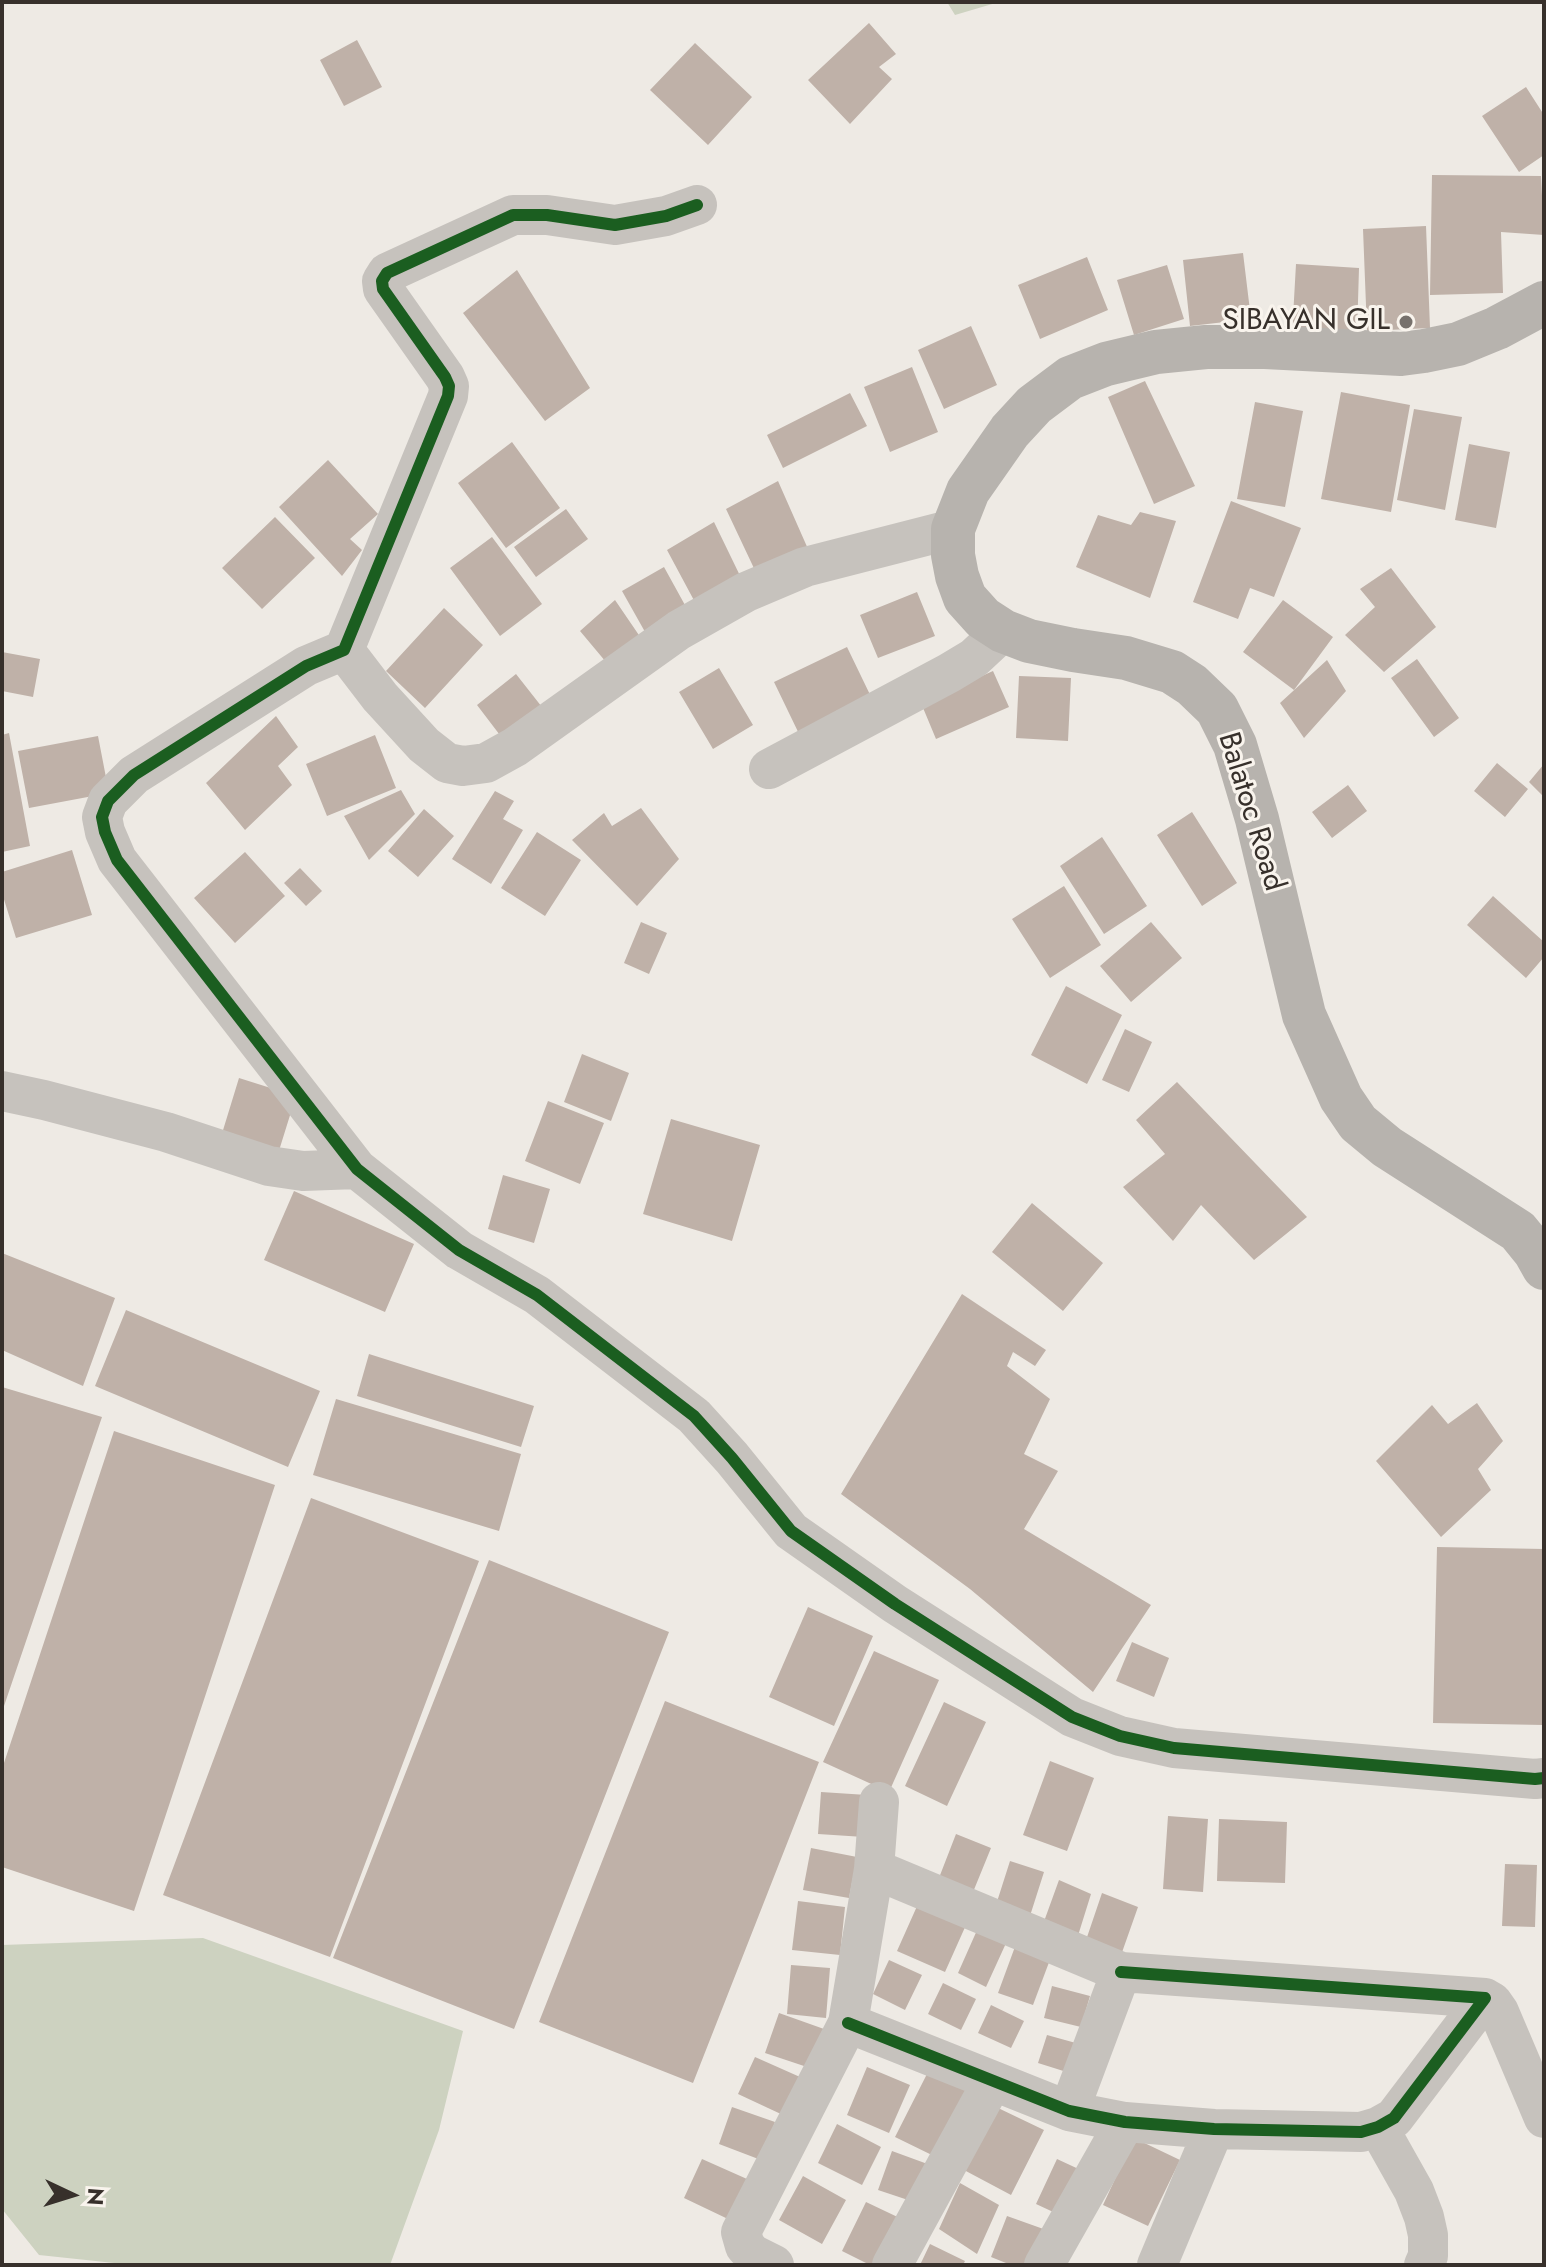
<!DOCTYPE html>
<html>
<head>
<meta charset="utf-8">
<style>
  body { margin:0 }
  #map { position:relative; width:1546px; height:2267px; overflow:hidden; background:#eeeae4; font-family:Jost,sans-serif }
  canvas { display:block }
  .frame { position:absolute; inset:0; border:4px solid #37302b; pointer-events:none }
  .north { position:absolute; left:32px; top:2155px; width:80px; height:80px; -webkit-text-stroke:6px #f9f4ed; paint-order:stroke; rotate:94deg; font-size:22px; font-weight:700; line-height:32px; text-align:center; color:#37302b }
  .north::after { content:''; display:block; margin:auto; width:28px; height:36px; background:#37302b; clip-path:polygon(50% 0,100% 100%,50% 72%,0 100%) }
</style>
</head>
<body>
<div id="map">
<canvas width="1546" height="2267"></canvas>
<div class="frame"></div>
<div class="north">N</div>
</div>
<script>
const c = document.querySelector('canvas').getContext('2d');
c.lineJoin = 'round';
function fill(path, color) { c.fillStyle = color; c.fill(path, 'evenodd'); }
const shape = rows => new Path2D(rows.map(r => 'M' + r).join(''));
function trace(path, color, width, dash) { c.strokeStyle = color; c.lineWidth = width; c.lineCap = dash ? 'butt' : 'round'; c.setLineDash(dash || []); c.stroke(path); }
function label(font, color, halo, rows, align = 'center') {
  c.font = font + ' Jost,sans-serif'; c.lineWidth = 6; c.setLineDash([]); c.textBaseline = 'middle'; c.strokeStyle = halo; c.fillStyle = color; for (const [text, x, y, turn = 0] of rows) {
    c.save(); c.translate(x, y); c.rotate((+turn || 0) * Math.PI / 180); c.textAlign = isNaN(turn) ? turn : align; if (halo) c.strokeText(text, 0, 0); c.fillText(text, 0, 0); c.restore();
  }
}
fill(shape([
  [947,2,999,2,955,15],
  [203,1938,463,2031,439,2130,390,2265,133,2265,39,2255,2,2209,2,1945]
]), '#cdd2c0');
fill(shape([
  [869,23,896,54,879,67,892,79,850,124,808,80],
  [357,40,382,87,344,106,320,60],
  [695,43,752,97,708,145,650,90],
  [1526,87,1544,115,1544,155,1519,172,1482,116],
  [1432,175,1541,176,1544,235,1501,232,1503,293,1430,295],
  [1426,226,1430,328,1367,331,1363,229],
  [1243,253,1251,319,1190,326,1183,260],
  [1087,257,1108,310,1040,339,1018,285],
  [1296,264,1359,268,1357,335,1292,335],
  [1167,265,1184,319,1134,335,1117,280],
  [517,270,590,388,545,421,463,313],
  [971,326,997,385,944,409,918,350],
  [912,367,938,432,890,452,864,387],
  [1145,381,1195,486,1154,504,1108,397],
  [1341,392,1410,405,1391,512,1321,499],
  [850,393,867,426,783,468,767,435],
  [1255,402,1303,411,1285,507,1237,499],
  [1414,409,1462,417,1445,510,1397,500],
  [512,442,560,508,506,548,458,483],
  [1469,444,1510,452,1496,528,1455,520],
  [328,460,378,514,350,539,362,550,342,576,279,507],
  [778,481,812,558,760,581,726,509],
  [1231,501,1301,528,1274,597,1250,588,1238,619,1193,602],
  [566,509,588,539,536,577,514,547],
  [1140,512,1176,521,1150,598,1076,567,1098,515,1131,525],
  [275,517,315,558,262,609,222,568],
  [714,522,745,586,697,606,667,550],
  [492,537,542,604,500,636,450,568],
  [664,567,691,616,649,639,622,591],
  [1391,568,1436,627,1384,672,1345,635,1375,607,1360,589],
  [917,592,935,636,878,658,860,615],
  [615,600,645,644,611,668,580,631],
  [1283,600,1333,637,1294,690,1243,652],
  [444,608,483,645,425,708,386,671],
  [847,647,875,705,802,740,774,682],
  [2,652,40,659,33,697,2,691],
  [1417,659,1459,718,1434,737,1391,678],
  [1327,660,1346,691,1304,738,1280,703],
  [719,668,753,725,713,749,679,692],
  [993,671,1009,707,936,739,921,703],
  [516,674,549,716,509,747,477,705],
  [1019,676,1071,678,1068,741,1016,738],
  [276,716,298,747,278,766,292,785,245,830,206,783],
  [9,733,30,846,2,852,2,735],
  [375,735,396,788,327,816,306,764],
  [98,736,109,793,29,808,18,751],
  [1497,763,1528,789,1505,817,1474,791],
  [1544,764,1544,797,1529,782],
  [1348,785,1367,811,1332,838,1312,812],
  [401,790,415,814,369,860,344,816],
  [495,791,514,801,503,819,523,830,491,884,452,859],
  [641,808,679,859,637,906,572,840,604,813,612,826],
  [424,809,454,836,418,877,388,851],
  [1192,812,1237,883,1202,906,1157,835],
  [537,832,581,860,545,916,501,888],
  [1102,837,1147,906,1104,934,1060,866],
  [72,850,92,915,16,938,2,893,2,872],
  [245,852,285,896,235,943,194,898],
  [300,868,322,891,306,906,284,883],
  [1064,886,1101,945,1050,978,1012,919],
  [1493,896,1544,942,1544,957,1526,978,1467,925],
  [641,922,667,933,649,974,624,963],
  [1151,922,1182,958,1131,1002,1100,966],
  [1066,986,1122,1015,1087,1084,1031,1055],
  [1125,1029,1152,1042,1129,1092,1102,1080],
  [582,1054,629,1073,611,1121,564,1102],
  [239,1078,296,1096,277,1157,220,1140],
  [1177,1082,1307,1217,1254,1260,1201,1205,1173,1241,1123,1187,1165,1154,1136,1120],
  [548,1101,604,1123,580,1184,525,1161],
  [671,1119,760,1145,732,1241,643,1214],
  [503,1175,550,1189,534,1243,488,1229],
  [294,1191,414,1244,385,1312,264,1260],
  [1032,1203,1103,1263,1063,1311,992,1252],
  [2,1253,115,1298,83,1386,2,1350],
  [962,1294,1046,1350,1035,1366,1013,1352,1007,1366,1050,1399,1024,1454,1058,1471,1024,1529,1151,1605,1093,1692,970,1589,841,1494],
  [126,1310,320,1391,288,1467,95,1386],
  [369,1354,534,1406,521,1447,357,1396],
  [2,1387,102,1417,3,1709,2,1709],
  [336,1399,521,1454,499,1531,313,1475],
  [1477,1403,1503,1441,1478,1469,1491,1490,1441,1537,1376,1461,1432,1405,1448,1424],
  [114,1431,275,1485,134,1911,2,1867,2,1769],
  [311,1498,479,1561,330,1957,163,1895],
  [1437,1547,1544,1549,1544,1725,1433,1723],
  [489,1560,669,1632,514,2029,333,1958],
  [808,1607,873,1636,834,1726,769,1697],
  [1132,1642,1169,1658,1154,1697,1116,1681],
  [874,1651,939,1680,889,1792,823,1762],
  [665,1701,819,1762,693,2083,539,2022],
  [944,1702,986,1722,947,1806,905,1786],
  [1050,1761,1094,1778,1067,1851,1023,1835],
  [821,1792,867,1795,864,1837,818,1834],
  [1168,1816,1208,1819,1203,1892,1163,1889],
  [1219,1819,1287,1822,1285,1883,1217,1881],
  [956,1834,991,1848,971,1897,937,1883],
  [811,1848,857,1857,849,1898,803,1890],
  [1010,1861,1044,1872,1029,1919,995,1908],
  [1505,1864,1537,1865,1535,1927,1502,1926],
  [1059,1880,1091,1894,1076,1942,1042,1927],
  [1102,1893,1138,1907,1120,1958,1084,1946],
  [798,1901,845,1907,840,1955,792,1950],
  [918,1904,966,1925,945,1972,897,1951],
  [978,1928,1007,1941,986,1987,958,1973],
  [1016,1944,1051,1957,1033,2005,998,1993],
  [889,1960,922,1975,905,2010,873,1994],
  [791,1965,830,1968,826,2018,787,2014],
  [943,1983,976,1999,961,2030,928,2014],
  [1052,1986,1090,1996,1081,2027,1044,2018],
  [991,2005,1024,2021,1011,2048,978,2033],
  [779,2013,824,2029,810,2068,765,2053],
  [1047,2035,1083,2045,1073,2074,1038,2063],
  [755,2057,800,2077,783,2115,738,2094],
  [867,2067,910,2085,889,2133,847,2115],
  [929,2070,971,2090,938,2158,895,2137],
  [732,2107,775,2122,761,2160,719,2144],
  [996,2107,1044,2130,1011,2195,964,2170],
  [837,2124,881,2147,862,2185,818,2163],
  [1134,2138,1180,2160,1148,2226,1103,2205],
  [892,2151,933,2166,920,2204,878,2190],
  [702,2159,747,2179,728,2219,684,2198],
  [1057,2159,1085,2172,1064,2217,1036,2204],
  [803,2176,846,2200,822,2244,779,2220],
  [960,2183,999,2205,977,2254,939,2229],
  [866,2202,906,2221,884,2265,870,2265,842,2251],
  [1007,2216,1049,2231,1036,2265,1011,2265,991,2257],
  [930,2244,965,2261,963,2265,920,2265]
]), '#bfb1a8');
trace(shape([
  [697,205,666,216,615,225,547,215,513,215,387,273,382,281,383,289,445,377,449,386,448,396,344,650,306,666,134,775,108,801,102,817,105,832,117,860,357,1169,459,1250,537,1295,694,1416,732,1458,791,1531,895,1604,1072,1717,1120,1736,1174,1748,1535,1779,1544,1778],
  [344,650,380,697,424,745,447,763,463,766,486,763,515,747,679,630,746,592,805,567,953,529],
  [769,769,949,673,974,658,1003,631],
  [2,1091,44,1100,166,1132,269,1166,303,1171,357,1169],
  [874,1869,1121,1972,1069,2111],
  [1485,1998,1492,2002,1499,2012,1544,2118],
  [848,2023,1069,2111,1125,2122,1214,2129,1361,2132,1378,2127,1394,2118,1485,1998,1121,1972],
  [1378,2127,1414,2191,1424,2217,1428,2235,1428,2256,1424,2265],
  [774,2265,752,2254,745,2246,741,2232,848,2023,874,1869,879,1802],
  [892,2265,992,2082],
  [1044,2265,1125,2122],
  [1157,2265,1214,2129]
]), '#c6c2bd', 40);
trace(shape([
  [1544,303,1497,328,1458,344,1424,351,1401,354,1265,347,1206,347,1156,352,1106,364,1070,378,1034,405,1010,431,968,491,953,529,953,555,957,576,965,598,983,618,1003,631,1029,641,1073,650,1126,658,1172,672,1192,685,1217,709,1235,745,1257,819,1304,1015,1341,1098,1358,1123,1387,1147,1518,1231,1535,1252,1544,1268]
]), '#b7b3ae', 44);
trace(shape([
  [697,205,666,216,615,225,547,215,513,215,387,273,382,281,383,289,445,377,449,386,448,396,344,650,306,666,134,775,108,801,102,817,105,832,117,860,357,1169,459,1250,537,1295,694,1416,732,1458,791,1531,895,1604,1072,1717,1120,1736,1174,1748,1535,1779,1544,1778],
  [848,2023,1069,2111,1125,2122,1214,2129,1361,2132,1378,2127,1394,2118,1485,1998,1121,1972]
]), '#1b5e20', 12);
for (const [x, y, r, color] of [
  [1406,322,8,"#77716c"]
]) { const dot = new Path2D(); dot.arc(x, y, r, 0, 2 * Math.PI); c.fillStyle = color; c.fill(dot); trace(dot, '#f9f4ed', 3); }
label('30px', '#37302b', '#f9f4ed', [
  ["SIBAYAN GIL",1390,322]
], 'right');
label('30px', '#37302b', '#f9f4ed', [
  ["Balatoc Road",1250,812,73]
]);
</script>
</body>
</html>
